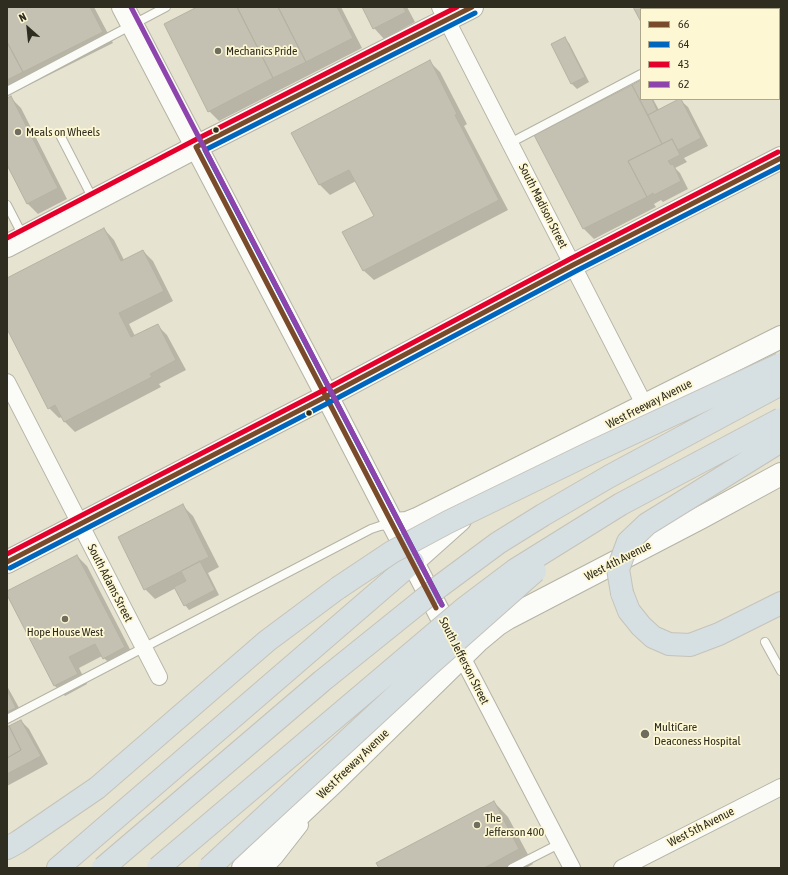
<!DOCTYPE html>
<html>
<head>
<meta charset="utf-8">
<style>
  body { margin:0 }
  #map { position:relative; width:788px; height:875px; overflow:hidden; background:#e6e3d0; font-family:"Asap Condensed",sans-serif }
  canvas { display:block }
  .frame { position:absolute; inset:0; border:8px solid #2f2d20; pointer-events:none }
  .legend { position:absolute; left:640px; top:8px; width:140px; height:92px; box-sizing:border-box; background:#fdf7d4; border:1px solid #aba68c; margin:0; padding:5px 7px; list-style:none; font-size:12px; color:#2f2d20 }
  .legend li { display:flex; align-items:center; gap:8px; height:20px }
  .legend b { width:20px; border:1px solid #aba68c }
  .north { position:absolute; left:8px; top:8px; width:40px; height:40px; -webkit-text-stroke:3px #fdf7d4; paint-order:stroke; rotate:333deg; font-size:11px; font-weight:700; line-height:16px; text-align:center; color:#2f2d20 }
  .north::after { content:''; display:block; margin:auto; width:14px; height:18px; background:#2f2d20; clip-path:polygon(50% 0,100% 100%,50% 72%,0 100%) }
</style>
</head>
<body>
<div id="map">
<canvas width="788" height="875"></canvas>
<div class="frame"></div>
<ul class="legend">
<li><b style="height:5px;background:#7a4b2a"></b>66</li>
<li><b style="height:5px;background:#0065bd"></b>64</li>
<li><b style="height:5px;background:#e4002b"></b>43</li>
<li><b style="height:5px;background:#8e44ad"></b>62</li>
</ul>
<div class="north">N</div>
</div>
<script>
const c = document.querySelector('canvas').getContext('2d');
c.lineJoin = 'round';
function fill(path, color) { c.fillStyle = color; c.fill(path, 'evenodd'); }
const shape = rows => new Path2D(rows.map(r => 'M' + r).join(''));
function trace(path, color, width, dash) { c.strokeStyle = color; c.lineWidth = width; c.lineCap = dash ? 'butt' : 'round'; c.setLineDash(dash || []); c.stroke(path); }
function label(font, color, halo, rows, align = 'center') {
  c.font = font + ' "Asap Condensed",sans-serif'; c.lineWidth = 3.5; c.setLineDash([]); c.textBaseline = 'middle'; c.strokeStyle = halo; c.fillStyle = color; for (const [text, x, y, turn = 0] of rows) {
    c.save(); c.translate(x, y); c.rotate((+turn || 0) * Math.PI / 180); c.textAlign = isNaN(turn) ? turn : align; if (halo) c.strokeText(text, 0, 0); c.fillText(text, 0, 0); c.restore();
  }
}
fill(shape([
  [7,7,94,7,113,43,7,96],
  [199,7,341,7,362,48,219,121,209,111],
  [363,7,407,7,415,22,384,39,374,28],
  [564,38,569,43,589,82,577,89,572,84,552,45],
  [430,62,440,72,467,124,464,126,508,210,374,280,363,270,375,217,356,181,330,195,320,185,292,133],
  [641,81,641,99,653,99,659,110,680,100,688,107,708,146,684,158,687,162,675,168,680,173,688,189,663,202,661,200,654,204,656,207,594,239,584,229,536,135],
  [11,98,21,108,67,199,38,214,28,204,7,163,7,99],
  [104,229,114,240,124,260,143,251,153,261,173,301,129,324,135,336,157,325,167,335,186,370,159,384,161,387,75,432,65,422,62,417,59,418,49,408,7,327,7,279],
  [183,506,193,516,219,567,208,573,219,595,189,610,185,605,176,588,155,599,145,589],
  [77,556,87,566,134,657,114,668,102,656,79,668,87,684,65,696,55,686,7,592],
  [7,686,23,715,7,724],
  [21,721,29,729,48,764,7,786,7,728],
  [494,802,508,817,533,864,526,868,380,868]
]), '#0003');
const building = shape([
  [7,7,90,7,103,32,23,72,7,42,7,7],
  [197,7,237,7,273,78,208,112,164,24,197,7],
  [237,7,278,7,306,62,273,78,237,7],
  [278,7,337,7,353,38,306,62,278,7],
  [362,7,403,7,406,12,373,29,362,7],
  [633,7,718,7,719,9,641,9,641,22,633,7],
  [565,37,585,77,571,84,551,44,565,37],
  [7,42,23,72,7,80,7,42],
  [430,60,457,114,455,115,499,200,363,271,342,232,374,216,349,170,319,185,291,133,430,60],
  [641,80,641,99,652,99,657,110,648,115,632,85,641,80],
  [632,85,662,144,628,161,647,197,583,229,534,135,632,85],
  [11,96,58,188,27,204,7,165,7,98,11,96],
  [679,99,681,99,701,138,678,150,672,139,662,144,648,115,679,99],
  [672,139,680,155,668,161,671,165,673,164,681,181,654,195,653,193,647,197,628,161,672,139],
  [104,228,121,261,143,250,164,291,119,313,131,337,158,324,176,360,150,374,152,377,64,422,55,405,48,409,7,329,7,278,104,228],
  [183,504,209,557,144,590,118,537,183,504],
  [77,555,125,647,103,659,95,644,69,657,78,674,54,686,7,595,7,591,77,555],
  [200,561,215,590,184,606,174,587,186,581,181,571,200,561],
  [7,690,16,708,7,712,7,690],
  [21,720,41,756,7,774,7,758,21,750,9,726,21,720],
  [9,726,21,750,7,758,7,727,9,726],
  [494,801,519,849,484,868,379,868,376,863,494,801]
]);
fill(building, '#c4c1b2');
trace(building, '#b4b2a3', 1);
const lane = shape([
  [766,9,770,7],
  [779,39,781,38],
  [7,91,166,7],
  [60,135,93,199],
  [510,143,641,74],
  [7,205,23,236],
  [765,642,781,671],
  [7,719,371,529,380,526,392,524],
  [512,868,559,844]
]);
const street = shape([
  [440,7,645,406],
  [7,382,159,677],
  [462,657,572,868],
  [264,868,275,857,300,825],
  [622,868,781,787]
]);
const secondary = shape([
  [123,7,327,396,462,657],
  [750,7,751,9],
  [779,64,781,68],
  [7,246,196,147,472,7],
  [393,524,407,523,417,519,781,337],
  [7,562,327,396,573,265,781,158],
  [413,562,460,520],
  [243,868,333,783,479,640,497,625,508,618,702,517,781,474]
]);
const highway = shape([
  [622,593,629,611,641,626,653,637,669,644,690,645,719,634,781,603],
  [7,848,18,842,97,788,267,641,338,588],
  [58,868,413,562]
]);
trace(lane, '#b5b3a4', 10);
trace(street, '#b5b3a4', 18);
trace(secondary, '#b5b3a4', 24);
trace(highway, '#c5c3ba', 24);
trace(lane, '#fbfbf8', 8);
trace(street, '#fbfbf8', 16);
trace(secondary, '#fbfbf8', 22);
trace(highway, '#d6e0e2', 22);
const highwayBridge = shape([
  [338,588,392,552,448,522,590,453,781,364],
  [622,593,618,569,628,542,647,524,781,441],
  [103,868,322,681,440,586,498,543,543,515,610,476,781,384],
  [158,868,466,607,515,570,621,504,781,419],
  [209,868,429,665,535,571]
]);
trace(highwayBridge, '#c5c3ba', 24, []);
trace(highwayBridge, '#d6e0e2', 22);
trace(shape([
  [7,562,327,396,573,265,781,158],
  [436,608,196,147,472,7]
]), '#7a4b2a', 5);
trace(shape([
  [10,568,330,402,576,271,781,166],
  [442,605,205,150,475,13]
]), '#0065bd', 5);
trace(shape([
  [7,238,193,141,457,7],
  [7,554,324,390,570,259,778,152]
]), '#e4002b', 5);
trace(shape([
  [131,7,442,605]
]), '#8e44ad', 5);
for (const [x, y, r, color] of [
  [218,51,4,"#6f6d5e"],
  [216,130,3.5,"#2f2d20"],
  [18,132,4,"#6f6d5e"],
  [309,413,3.5,"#2f2d20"],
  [65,619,4,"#6f6d5e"],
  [645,734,5,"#6f6d5e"],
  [477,825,4,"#6f6d5e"]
]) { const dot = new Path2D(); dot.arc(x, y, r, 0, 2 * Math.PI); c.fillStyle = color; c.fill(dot); trace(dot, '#fdf7d4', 1.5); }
label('12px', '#2f2d20', '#fdf7d4', [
  ["Mechanics Pride",226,51],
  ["Meals on Wheels",26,132],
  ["Hope House West",65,632,"center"],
  ["MultiCare",654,727],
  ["Deaconess Hospital",654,741],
  ["The",485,818],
  ["Jefferson 400",485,832]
], 'left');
label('12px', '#2f2d20', '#fdf7d4', [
  ["South Madison Street",543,206,63],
  ["West Freeway Avenue",649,404,-27],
  ["West 4th Avenue",618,561,-27],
  ["South Adams Street",110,583,63],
  ["South Jefferson Street",464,661,63],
  ["West Freeway Avenue",353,764,-44],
  ["West 5th Avenue",701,827,-27]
]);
</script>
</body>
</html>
